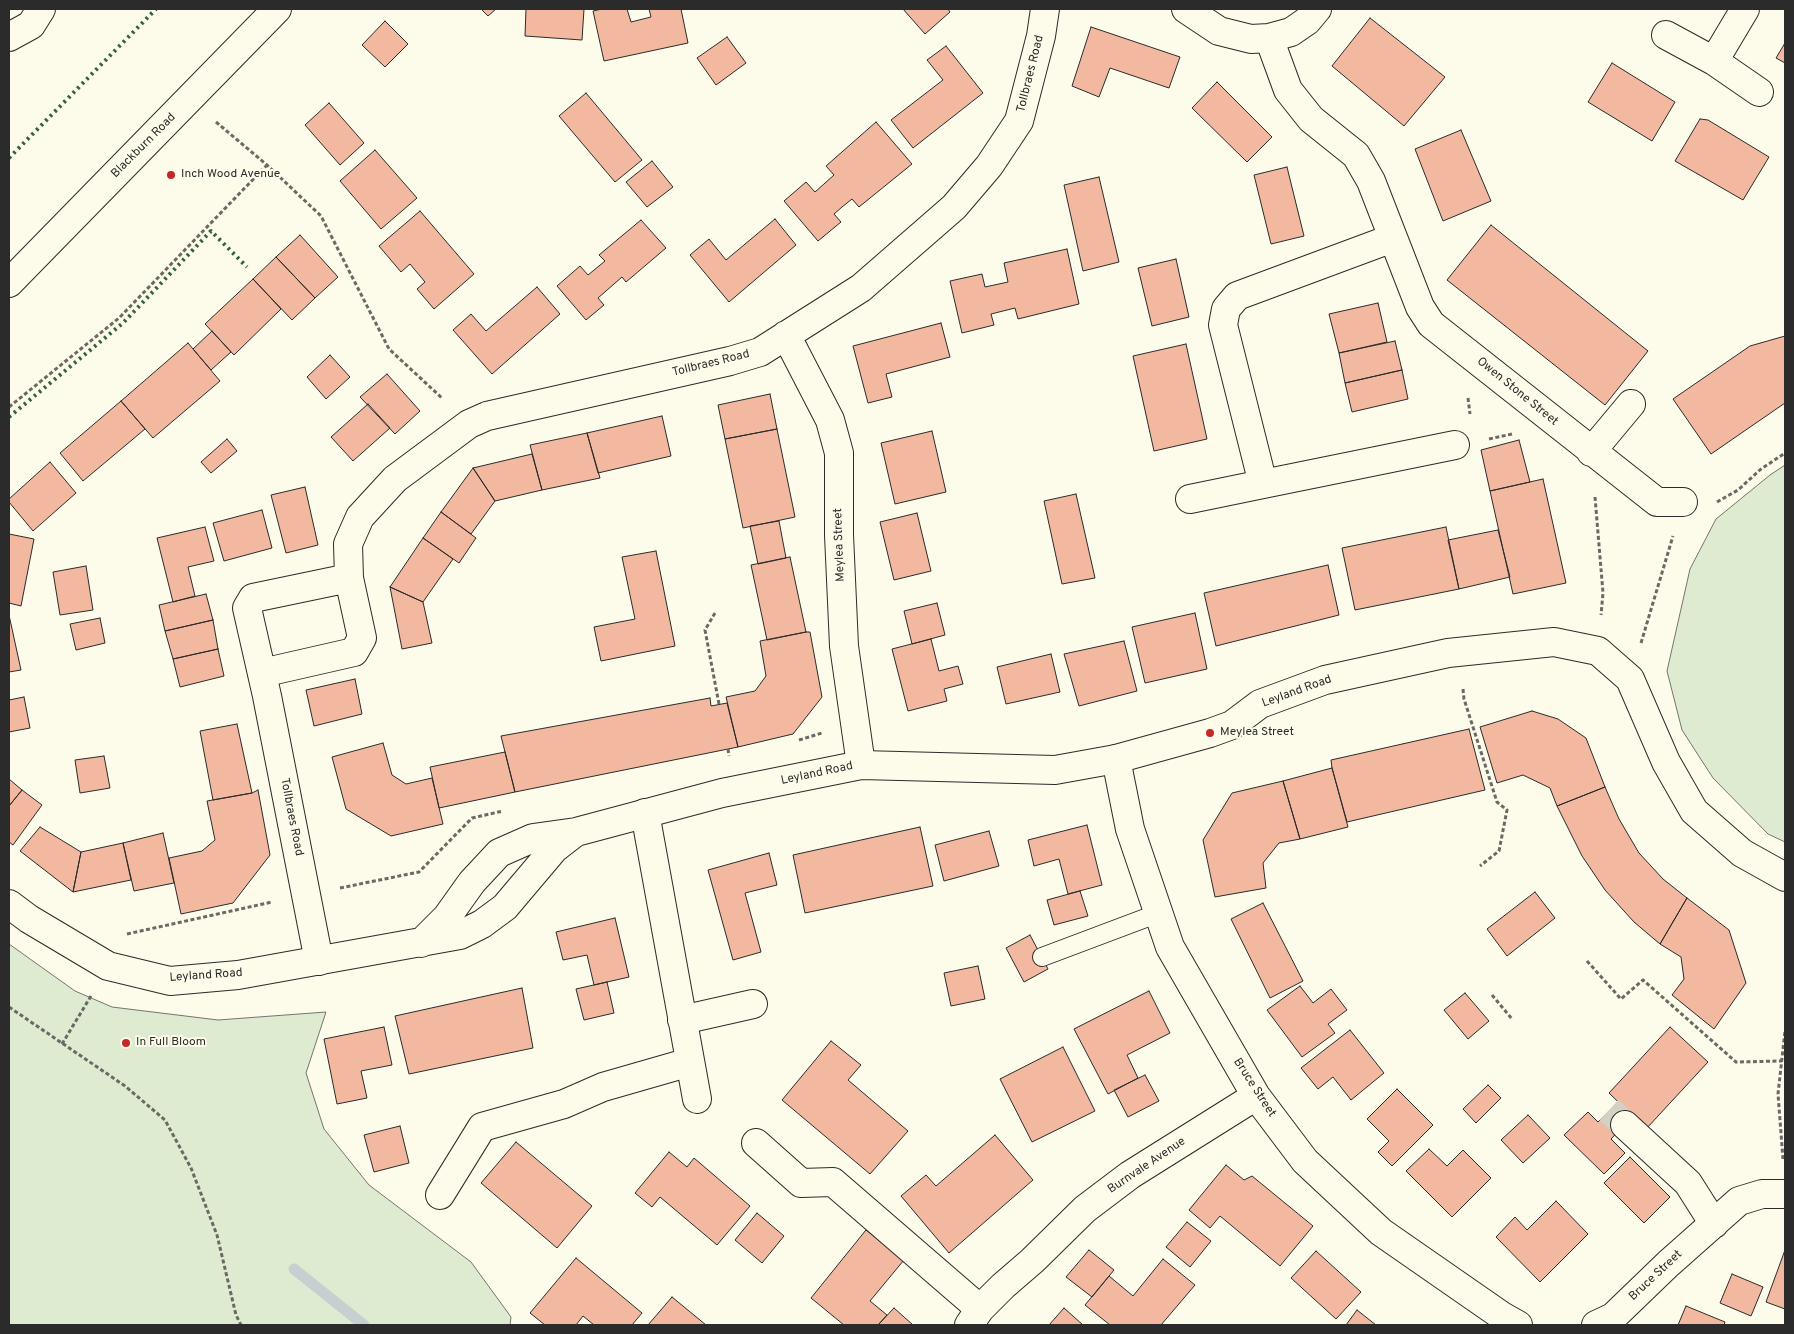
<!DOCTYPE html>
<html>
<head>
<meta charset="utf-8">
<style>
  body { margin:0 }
  #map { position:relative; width:1794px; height:1334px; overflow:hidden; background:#fdfbea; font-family:Overpass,sans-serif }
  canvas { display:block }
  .frame { position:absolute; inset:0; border:10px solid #2b2b2b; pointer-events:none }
</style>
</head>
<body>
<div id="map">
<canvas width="1794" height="1334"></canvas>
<div class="frame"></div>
</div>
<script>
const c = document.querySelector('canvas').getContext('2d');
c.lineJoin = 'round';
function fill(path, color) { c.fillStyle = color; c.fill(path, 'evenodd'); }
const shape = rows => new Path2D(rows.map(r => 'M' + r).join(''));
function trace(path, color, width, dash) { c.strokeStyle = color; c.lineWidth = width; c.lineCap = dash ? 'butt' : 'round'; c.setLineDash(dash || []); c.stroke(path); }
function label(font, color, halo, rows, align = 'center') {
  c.font = font + ' Overpass,sans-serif'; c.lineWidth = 4; c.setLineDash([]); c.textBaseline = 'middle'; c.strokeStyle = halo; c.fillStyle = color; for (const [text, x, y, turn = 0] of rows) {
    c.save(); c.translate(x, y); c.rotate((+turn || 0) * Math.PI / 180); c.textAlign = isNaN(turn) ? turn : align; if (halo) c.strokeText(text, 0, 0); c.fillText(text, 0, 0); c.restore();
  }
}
const green = shape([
  [1785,465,1785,842,1768,834,1713,778,1682,730,1667,671,1690,569,1716,519,1770,475,1785,465],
  [9,944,75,991,112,1007,218,1020,326,1012,306,1073,324,1129,369,1185,471,1262,511,1317,510,1325,9,1325,9,944]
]);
fill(green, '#deebd1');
trace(green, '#74746e', 1);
trace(shape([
  [294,1269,364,1325]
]), '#c7d0d0', 11);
const building = shape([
  [481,9,496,9,488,16,481,9],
  [526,9,584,9,582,40,525,36,526,9],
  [602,9,627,9,631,22,651,17,649,9,681,9,688,43,604,61,593,11,602,9],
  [903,9,948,9,950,12,925,34,903,9],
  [1370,18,1445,77,1404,126,1332,66,1370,18],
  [385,21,408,44,385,67,362,45,385,21],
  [1091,27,1180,57,1169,88,1110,68,1099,97,1072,86,1091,27],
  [727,37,746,63,716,85,697,58,727,37],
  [1785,43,1785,63,1776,58,1785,43],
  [946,46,983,93,913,148,891,120,943,80,927,60,946,46],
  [1612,63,1675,102,1652,141,1588,102,1612,63],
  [1217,82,1272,137,1247,162,1192,108,1217,82],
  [586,93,642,160,615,182,559,116,586,93],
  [329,103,364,143,340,165,305,125,329,103],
  [1700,119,1708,120,1769,157,1743,200,1675,161,1700,119],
  [876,122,912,164,859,207,852,199,842,207,834,214,841,222,818,241,784,201,806,182,815,192,834,175,826,166,876,122],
  [1461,130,1491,201,1443,221,1415,149,1461,130],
  [375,150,417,198,381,229,340,181,375,150],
  [652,161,673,187,647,207,626,182,652,161],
  [1287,167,1304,236,1271,244,1254,175,1287,167],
  [1099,177,1119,262,1083,271,1064,185,1099,177],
  [420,211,474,274,434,309,417,289,425,282,410,264,401,272,379,246,420,211],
  [775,219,796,245,729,302,690,255,709,239,726,260,775,219],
  [641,220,666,248,626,282,622,277,598,298,604,305,586,320,557,286,580,266,588,275,605,261,599,255,641,220],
  [1491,225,1648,351,1605,405,1447,280,1491,225],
  [300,235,338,277,315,298,276,257,300,235],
  [1067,249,1079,304,1018,319,1015,308,991,314,994,325,962,333,950,281,982,274,985,287,1008,282,1004,263,1067,249],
  [276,257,315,298,292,320,253,279,276,257],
  [1176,259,1189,317,1152,326,1138,268,1176,259],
  [253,279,281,309,234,355,205,324,253,279],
  [537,287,560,314,492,374,453,330,471,314,486,331,537,287],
  [1378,303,1387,342,1339,353,1329,314,1378,303],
  [941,323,950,357,886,374,892,397,868,403,853,346,941,323],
  [212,331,231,352,211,370,193,349,212,331],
  [1785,336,1785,403,1711,454,1673,399,1750,346,1785,336],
  [1395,341,1402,370,1345,383,1339,353,1395,341],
  [188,343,220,381,153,438,121,401,188,343],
  [1186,344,1207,439,1154,451,1133,356,1186,344],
  [330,355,350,377,326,399,307,377,330,355],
  [1402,370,1408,399,1352,412,1345,383,1402,370],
  [387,374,420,411,395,434,360,397,387,374],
  [770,394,777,429,725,439,718,405,770,394],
  [121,401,145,429,83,481,60,453,121,401],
  [368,404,390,428,353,461,331,437,368,404],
  [662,416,671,456,598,473,587,433,662,416],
  [777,429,795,517,743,528,725,439,777,429],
  [932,431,946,492,895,504,881,443,932,431],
  [587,433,600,478,542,490,530,445,587,433],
  [227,439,237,451,211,473,201,462,227,439],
  [1519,440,1530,482,1490,491,1481,450,1519,440],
  [532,454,542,490,495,501,473,468,532,454],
  [50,462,76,493,33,531,9,502,9,499,50,462],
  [473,468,495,501,471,534,441,512,473,468],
  [1543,479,1566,583,1513,594,1490,491,1543,479],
  [305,487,318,545,286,553,271,495,305,487],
  [1076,494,1095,578,1062,584,1044,501,1076,494],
  [262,510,272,548,224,561,213,523,262,510],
  [441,512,476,538,459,563,423,538,441,512],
  [917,513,931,571,894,580,880,522,917,513],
  [779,521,786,558,758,564,750,526,779,521],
  [205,527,214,561,188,567,195,596,173,602,157,538,205,527],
  [1446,527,1459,589,1355,610,1342,548,1446,527],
  [1498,530,1510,577,1459,589,1448,540,1498,530],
  [9,534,34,539,21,606,9,603,9,534],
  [423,538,453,559,423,602,390,587,423,538],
  [656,551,675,646,601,661,594,627,635,619,622,557,656,551],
  [790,557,806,632,767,640,751,565,790,557],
  [1328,565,1339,615,1216,646,1204,593,1328,565],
  [86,566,93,610,60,615,53,572,86,566],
  [390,587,423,602,432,643,402,649,390,587],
  [206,594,213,620,165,631,159,605,206,594],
  [937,603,945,635,912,644,904,611,937,603],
  [1195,613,1207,669,1145,683,1132,627,1195,613],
  [9,615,21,670,9,672,9,615],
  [100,618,105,643,76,650,70,624,100,618],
  [213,620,218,649,173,659,165,631,213,620],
  [806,632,810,632,822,697,793,734,738,747,726,697,755,691,766,676,760,641,806,632],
  [931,639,939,671,958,666,963,684,944,689,947,701,908,711,892,649,931,639],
  [1124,641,1137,691,1079,706,1064,654,1124,641],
  [218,649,224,676,180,687,173,659,218,649],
  [1051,654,1060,692,1006,704,997,667,1051,654],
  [355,679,362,714,314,726,306,690,355,679],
  [24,697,30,728,9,732,9,700,24,697],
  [710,698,711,706,727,703,738,747,515,792,501,736,710,698],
  [1532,711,1558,719,1586,738,1605,787,1557,806,1550,788,1523,775,1497,783,1480,727,1532,711],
  [237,724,252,793,213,800,200,731,237,724],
  [1469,729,1485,790,1347,822,1332,768,1331,760,1469,729],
  [383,743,392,775,406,784,432,778,443,824,391,836,346,809,332,757,383,743],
  [505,752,515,792,439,808,430,767,505,752],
  [104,756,110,788,80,793,75,760,104,756],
  [1332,768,1348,827,1300,839,1283,781,1332,768],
  [9,779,22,790,9,806,9,779],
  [1283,781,1300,839,1279,843,1263,863,1266,888,1215,897,1203,840,1232,793,1283,781],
  [1605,787,1619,819,1639,853,1663,879,1687,898,1660,944,1634,922,1605,890,1582,856,1557,806,1605,787],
  [22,790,42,805,13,845,9,842,9,806,22,790],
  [258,790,270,855,233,903,181,914,169,858,202,851,215,840,207,801,252,793,258,790],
  [1087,825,1102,885,1068,894,1059,859,1034,866,1028,840,1087,825],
  [40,827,81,852,73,892,20,851,40,827],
  [920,827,933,886,805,913,793,855,920,827],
  [989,831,999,866,944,881,935,845,989,831],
  [163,833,174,883,134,891,123,843,163,833],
  [123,843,131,880,73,892,81,852,123,843],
  [769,853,777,885,745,893,761,952,733,960,708,870,769,853],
  [1080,891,1088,916,1054,925,1047,900,1080,891],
  [1535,892,1555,918,1507,956,1487,929,1535,892],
  [1687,898,1729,930,1746,983,1714,1029,1672,995,1684,979,1681,957,1660,944,1687,898],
  [1263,903,1303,981,1270,998,1231,919,1263,903],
  [615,918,629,977,594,985,587,955,563,960,556,932,615,918],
  [1030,935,1048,969,1024,982,1006,948,1030,935],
  [978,966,985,999,951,1006,944,973,978,966],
  [607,982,614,1013,584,1020,576,989,607,982],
  [1300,986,1313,1003,1331,989,1347,1010,1328,1024,1335,1033,1302,1057,1267,1010,1300,986],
  [522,988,533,1048,409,1074,395,1016,522,988],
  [1149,991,1170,1033,1127,1055,1138,1078,1108,1094,1074,1029,1149,991],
  [1465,993,1489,1021,1468,1039,1444,1010,1465,993],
  [384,1027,392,1065,361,1071,367,1098,337,1104,324,1039,384,1027],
  [1670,1027,1708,1062,1646,1129,1609,1093,1670,1027],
  [1350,1030,1384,1073,1351,1100,1333,1077,1318,1089,1301,1068,1350,1030],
  [831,1041,861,1065,848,1080,908,1131,870,1174,782,1100,831,1041],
  [1063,1047,1095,1111,1032,1142,1000,1079,1063,1047],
  [1145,1075,1159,1101,1128,1117,1114,1090,1145,1075],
  [1488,1085,1501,1098,1476,1123,1463,1109,1488,1085],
  [1397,1089,1433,1125,1392,1166,1378,1152,1389,1141,1367,1119,1397,1089],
  [1618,1102,1633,1116,1611,1139,1625,1153,1604,1174,1564,1135,1588,1112,1598,1122,1618,1102],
  [1528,1115,1550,1138,1523,1163,1501,1140,1528,1115],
  [400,1126,409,1163,374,1172,364,1135,400,1126],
  [995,1135,1033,1180,949,1253,901,1196,926,1175,936,1186,995,1135],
  [516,1142,592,1206,557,1248,481,1183,516,1142],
  [1429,1149,1447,1166,1463,1150,1491,1178,1452,1217,1406,1171,1429,1149],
  [669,1152,687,1167,694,1158,750,1206,717,1245,660,1197,652,1207,635,1193,669,1152],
  [1630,1157,1670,1197,1644,1223,1604,1183,1630,1157],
  [1226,1165,1244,1180,1252,1176,1313,1226,1280,1266,1220,1216,1210,1228,1189,1210,1226,1165],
  [1556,1201,1588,1234,1540,1282,1496,1237,1515,1217,1527,1230,1556,1201],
  [757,1213,784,1236,762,1263,735,1240,757,1213],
  [1187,1222,1211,1241,1190,1267,1166,1247,1187,1222],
  [866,1230,904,1260,870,1301,887,1315,878,1325,844,1325,811,1298,866,1230],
  [1089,1250,1114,1270,1092,1297,1066,1277,1089,1250],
  [1785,1250,1785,1309,1766,1302,1785,1250],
  [1316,1251,1361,1292,1336,1319,1291,1278,1316,1251],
  [576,1258,642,1313,632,1325,594,1325,583,1316,576,1325,545,1325,530,1313,576,1258],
  [1163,1259,1195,1285,1161,1325,1110,1325,1085,1305,1109,1276,1133,1296,1163,1259],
  [1732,1274,1763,1287,1751,1316,1720,1303,1732,1274],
  [672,1297,706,1325,648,1325,672,1297],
  [1686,1306,1725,1322,1724,1325,1678,1325,1686,1306],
  [894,1308,913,1325,878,1325,894,1308],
  [1064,1308,1083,1325,1049,1325,1064,1308],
  [1357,1310,1376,1325,1346,1325,1357,1310]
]);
fill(building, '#f2b8a0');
trace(building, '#2b2b2b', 1);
trace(shape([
  [1609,1110,1625,1125]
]), '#d3d1c4', 28, [28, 14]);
const lane = shape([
  [1042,957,1159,913]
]);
const street = shape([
  [1186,9,1219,31,1251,39,1269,38,1291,32,1307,21,1317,9],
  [1745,9,1714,61,1759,92],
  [1666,35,1714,61],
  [9,37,31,25,41,9],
  [1269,38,1288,90,1311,119,1356,155,1371,181,1420,307,1431,324,1657,502,1683,502],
  [1393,238,1237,296,1226,309,1223,325,1263,484,1455,445],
  [786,335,830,420,839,453,839,535,844,646,861,765],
  [1591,452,1631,404],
  [1190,499,1263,484],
  [262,673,354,652,362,638,349,578],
  [1116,759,1130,829,1170,947,1256,1096,1305,1161,1381,1232,1502,1316,1518,1325],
  [645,813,697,1099],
  [319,961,267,696,247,608,253,598,349,578,348,544,360,517,395,479,469,424,487,416,730,361,760,352,861,288,954,207,989,166,1019,121,1041,36,1045,9],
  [682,1020,753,1004],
  [1625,1125,1688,1183,1714,1224],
  [756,1143,801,1183,833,1182,980,1309],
  [440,1195,482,1127,564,1104,603,1087,690,1062],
  [969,1325,980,1309,1003,1286,1032,1261,1085,1209,1130,1175,1256,1096],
  [1596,1325,1613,1317,1668,1264,1739,1201,1762,1194,1785,1194]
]);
const secondary = shape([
  [9,283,277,9],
  [9,904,29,919,108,966,170,981,238,975,460,935,482,924,505,907,554,849,576,832],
  [421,943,447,917,472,882,499,853,533,838,576,832,722,793,861,765,1055,770,1116,759,1210,733,1232,725,1260,704,1325,680,1448,653,1554,642,1598,651,1630,679,1666,762,1694,811,1742,853,1785,877]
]);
trace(lane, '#2b2b2b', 20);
trace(street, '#2b2b2b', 30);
trace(secondary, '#2b2b2b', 30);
trace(shape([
  [216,122,267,165,321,216,389,349,443,399],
  [1468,398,1470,414],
  [9,407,119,318,267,165],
  [1489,439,1512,434],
  [1595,497,1603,593,1601,615],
  [1717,502,1738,490,1761,469,1785,453],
  [715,613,705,630,719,704],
  [1641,643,1673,536],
  [1463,689,1464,699,1497,802,1507,810,1499,851,1480,866],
  [799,740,822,733],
  [728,749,729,756],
  [340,888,419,872,472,818,503,811],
  [127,934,272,902],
  [1587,961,1621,999,1643,980,1736,1062,1782,1061],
  [1492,995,1512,1019],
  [9,1007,125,1086,165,1120,191,1168,217,1235,236,1315,241,1325],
  [62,1044,91,996],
  [1783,1159,1778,1094,1785,1031]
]), '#6a6964', 3, [4, 2.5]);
trace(lane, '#fdfbea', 18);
trace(street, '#fdfbea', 28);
trace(secondary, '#fdfbea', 28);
trace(shape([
  [9,158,156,9],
  [9,417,123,323,211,231,247,267]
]), '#34623c', 4, [2.5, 4]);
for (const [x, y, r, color] of [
  [171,175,5,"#c62828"],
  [1210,733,5,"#c62828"],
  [126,1043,5,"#c62828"]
]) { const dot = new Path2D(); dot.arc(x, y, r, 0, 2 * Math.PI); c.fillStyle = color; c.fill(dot); trace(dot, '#fdfbea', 2); }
label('12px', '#2b2b2b', '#fdfbea', [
  ["Tollbraes Road",1031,74,-76],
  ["Blackburn Road",144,146,-45],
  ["Tollbraes Road",711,364,-14],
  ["Owen Stone Street",1517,392,39],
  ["Meylea Street",840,545,-92],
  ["Leyland Road",1297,692,-20],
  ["Leyland Road",817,774,-12],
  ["Tollbraes Road",291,817,79],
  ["Leyland Road",206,976,-4],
  ["Bruce Street",1254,1088,57],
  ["Burnvale Avenue",1147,1166,-34],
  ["Bruce Street",1656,1276,-43]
]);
label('12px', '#2b2b2b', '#fdfbea', [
  ["Inch Wood Avenue",181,175],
  ["Meylea Street",1220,733],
  ["In Full Bloom",136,1043]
], 'left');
</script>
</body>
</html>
